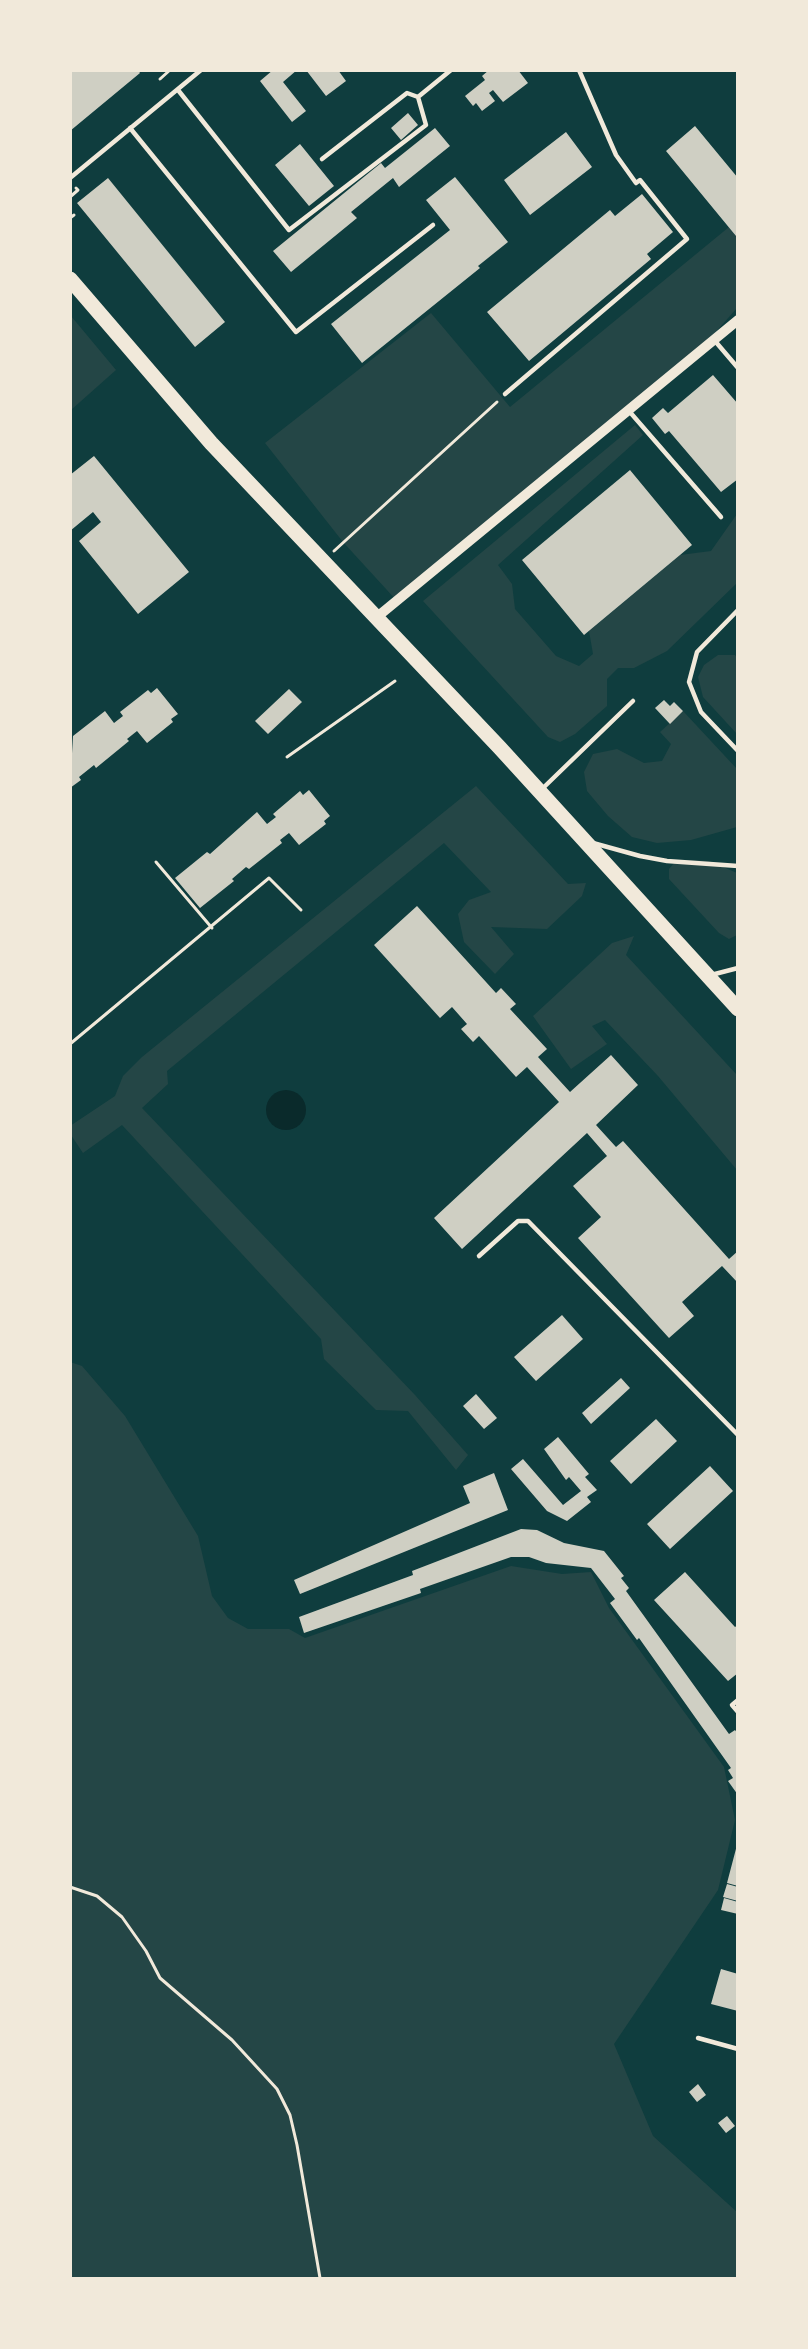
<!DOCTYPE html>
<html>
<head>
<meta charset="utf-8">
<style>
  body { margin:0 }
  #map { position:relative; width:808px; height:2349px; overflow:hidden; background:#0f3d3e; font-family:"Noto Sans",sans-serif }
  canvas { display:block }
  .frame { position:absolute; inset:0; border:72px solid #f1e9da; pointer-events:none }
</style>
</head>
<body>
<div id="map">
<canvas width="808" height="2349"></canvas>
<div class="frame"></div>
</div>
<script>
const c = document.querySelector('canvas').getContext('2d');
c.lineJoin = 'round';
function fill(path, color) { c.fillStyle = color; c.fill(path, 'evenodd'); }
const shape = rows => new Path2D(rows.map(r => 'M' + r).join(''));
function trace(path, color, width, dash) { c.strokeStyle = color; c.lineWidth = width; c.lineCap = dash ? 'butt' : 'round'; c.setLineDash(dash || []); c.stroke(path); }
fill(shape([
  [729,227,737,238,737,308,713,335,397,601,343,542,265,443,431,313,510,407],
  [71,316,116,370,71,410,70,410],
  [635,425,643,435,498,565,512,584,515,609,556,656,579,666,593,654,589,631,680,555,711,551,737,514,737,583,667,651,634,668,618,668,607,679,607,706,575,734,560,742,548,737,423,601],
  [718,655,735,655,737,658,737,734,703,697,698,677,704,665],
  [683,711,737,769,737,827,691,840,657,843,632,837,608,816,587,791,584,772,593,754,617,749,644,763,662,761,671,744,660,732],
  [476,786,568,884,586,883,582,896,547,929,491,927,514,954,495,974,464,942,458,914,469,900,491,892,444,843,167,1071,168,1084,142,1108,415,1395,468,1455,456,1470,408,1411,376,1410,324,1359,321,1339,122,1125,83,1153,71,1135,70,1126,115,1096,123,1076,142,1057],
  [691,860,709,861,737,873,737,935,729,939,719,933,669,879,669,869,675,862],
  [634,936,626,955,737,1075,737,1170,658,1076,605,1020,592,1026,607,1044,571,1069,533,1016,612,943],
  [70,1362,82,1366,125,1416,198,1536,212,1596,228,1618,248,1629,289,1629,305,1638,511,1566,562,1574,591,1572,609,1608,724,1767,735,1820,718,1890,614,2044,653,2136,737,2212,737,2278,71,2278]
]), '#244646');
fill(shape([
  '266 1110a20 20 0 1 1 40 0a20 20 0 1 1-40 0Z'
]), '#0a2a2b');
fill(shape([
  [74,70,138,70,140,73,70,131,70,73],
  [273,70,297,70,283,82,306,111,292,122,260,81],
  [306,70,338,70,346,81,326,96],
  [489,70,518,70,528,83,503,102,493,90,489,93,495,101,482,111,476,103,473,106,465,96,485,80,482,76],
  [408,113,418,125,401,140,391,128],
  [695,126,738,178,736,236,666,151],
  [435,128,450,146,399,187,393,178,351,212,357,218,291,272,273,251,381,163,385,168],
  [566,132,592,167,530,215,504,180],
  [300,144,334,186,309,206,275,165],
  [455,177,508,242,478,266,480,268,362,363,331,324,450,230,426,200],
  [108,178,225,322,195,347,77,203],
  [642,194,673,232,647,254,651,259,529,361,487,312,610,210,615,216],
  [713,375,738,404,738,479,721,492,669,431,665,434,652,418,663,408,668,413],
  [94,456,189,572,138,614,79,541,101,522,93,512,70,531,70,475],
  [630,470,692,545,584,635,522,560],
  [157,688,178,714,171,719,173,722,147,743,137,731,127,739,129,741,96,768,94,765,79,777,81,780,70,788,73,736,105,711,114,723,123,716,120,712,148,690,151,693],
  [289,689,302,702,268,734,255,721],
  [664,700,670,706,674,702,683,711,670,724,655,708],
  [309,790,330,816,324,821,326,824,299,845,289,833,280,840,282,843,249,869,246,867,232,879,234,881,200,908,175,878,207,852,210,854,257,812,267,824,276,817,273,814,300,791,303,795],
  [417,906,496,993,501,988,516,1004,510,1009,547,1049,538,1057,570,1092,611,1055,638,1085,596,1125,616,1147,623,1141,729,1259,738,1251,738,1283,722,1266,682,1302,694,1316,669,1338,578,1238,601,1217,573,1186,607,1156,587,1133,462,1249,434,1218,559,1102,527,1067,516,1077,479,1036,473,1042,461,1029,467,1024,452,1007,440,1018,374,945],
  [562,1315,583,1339,536,1381,514,1357],
  [621,1378,630,1388,591,1424,582,1413],
  [476,1394,497,1418,484,1429,463,1406],
  [656,1419,677,1441,631,1484,610,1461],
  [558,1437,589,1474,585,1477,597,1490,587,1497,591,1502,567,1521,547,1511,511,1469,523,1459,563,1505,581,1491,569,1477,566,1480,544,1449],
  [710,1466,733,1491,670,1549,647,1524],
  [494,1473,508,1510,300,1594,294,1580,470,1503,463,1486],
  [521,1529,537,1530,564,1543,604,1551,624,1576,621,1578,629,1588,626,1591,729,1734,735,1730,738,1734,738,1795,728,1781,733,1778,728,1770,731,1768,639,1638,637,1640,610,1603,615,1599,591,1568,546,1563,529,1557,511,1557,420,1589,421,1593,304,1633,299,1617,413,1575,412,1571],
  [685,1572,735,1627,738,1625,738,1673,728,1681,654,1600],
  [737,1845,738,1845,738,1886,727,1883],
  [727,1884,738,1887,738,1901,723,1897],
  [724,1898,738,1902,738,1914,721,1910],
  [721,1969,738,1974,738,2011,711,2004],
  [698,2084,706,2095,697,2102,689,2092],
  [727,2116,735,2126,726,2133,718,2123]
]), '#cfcfc3');
trace(shape([
  [160,79,170,70],
  [70,197,78,190,76,188],
  [70,218,74,215],
  [334,551,497,402],
  [287,757,395,681],
  [156,862,212,928],
  [70,1044,269,878,301,910],
  [70,1887,97,1896,122,1917,146,1951,160,1978,232,2040,277,2089,290,2115,297,2145,320,2278]
]), '#f1e9da', 3);
trace(shape([
  [178,90,289,230,426,125,418,97],
  [130,128,296,332,433,225],
  [322,159,407,93,418,97,451,70],
  [70,178,201,70],
  [715,341,738,368],
  [505,394,687,239,640,180,636,183,616,155,579,70],
  [629,411,721,517],
  [738,610,697,652,689,682,701,712,738,751],
  [542,789,633,701],
  [593,843,640,856,667,861,738,866],
  [711,975,738,968],
  [479,1256,518,1221,528,1221,738,1435],
  [738,1700,732,1705,738,1712],
  [698,2038,738,2049]
]), '#f1e9da', 4.5);
trace(shape([
  [377,617,738,320]
]), '#f1e9da', 10);
trace(shape([
  [70,279,211,443,500,748,738,1009]
]), '#f1e9da', 15);
</script>
</body>
</html>
